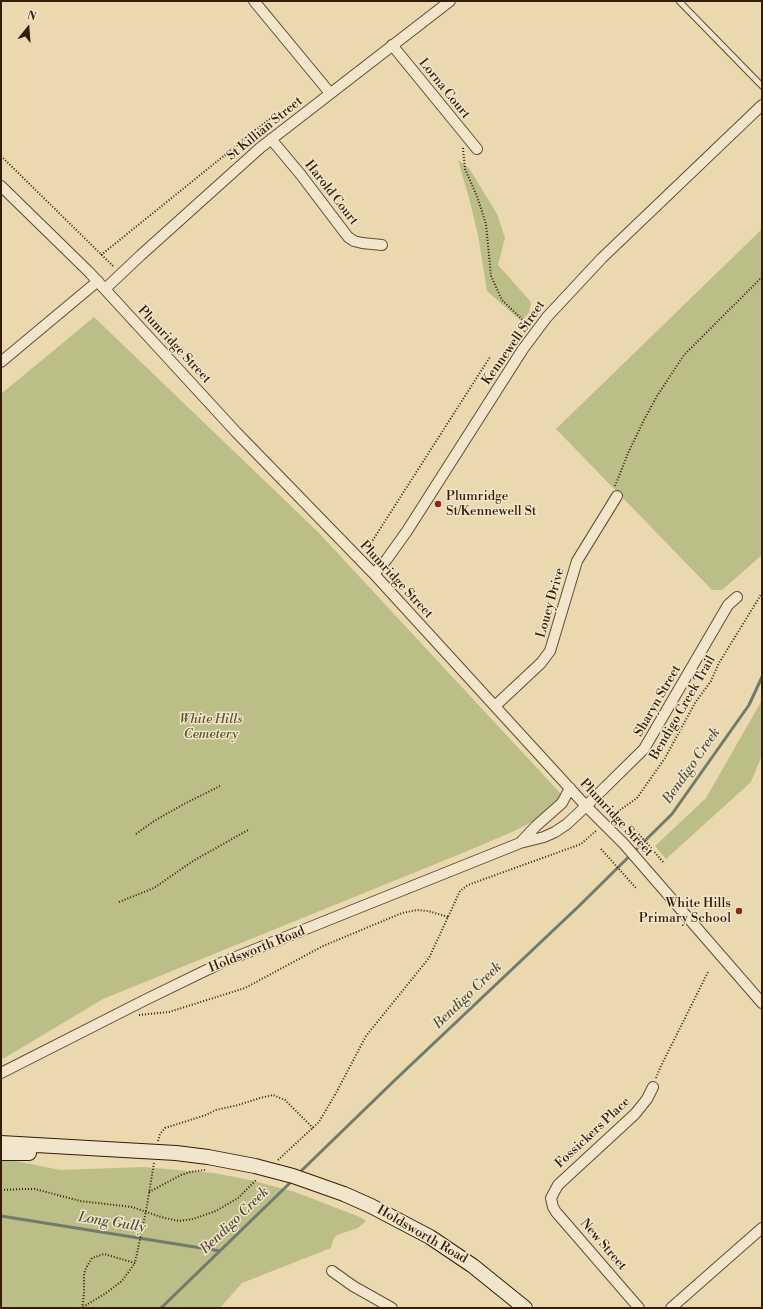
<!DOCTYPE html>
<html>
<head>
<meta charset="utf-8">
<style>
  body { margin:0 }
  #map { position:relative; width:763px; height:1309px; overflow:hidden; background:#ead9af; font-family:"Libre Bodoni",serif }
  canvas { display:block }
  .frame { position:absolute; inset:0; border:2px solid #361c07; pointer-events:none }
  .north { position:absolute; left:8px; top:8px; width:40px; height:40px; -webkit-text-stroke:3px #f1e6cb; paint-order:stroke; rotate:17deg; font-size:11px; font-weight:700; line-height:16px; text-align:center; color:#361c07 }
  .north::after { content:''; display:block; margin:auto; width:14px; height:18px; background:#361c07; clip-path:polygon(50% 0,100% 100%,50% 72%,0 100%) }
</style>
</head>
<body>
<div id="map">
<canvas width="763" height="1309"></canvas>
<div class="frame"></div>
<div class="north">N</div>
</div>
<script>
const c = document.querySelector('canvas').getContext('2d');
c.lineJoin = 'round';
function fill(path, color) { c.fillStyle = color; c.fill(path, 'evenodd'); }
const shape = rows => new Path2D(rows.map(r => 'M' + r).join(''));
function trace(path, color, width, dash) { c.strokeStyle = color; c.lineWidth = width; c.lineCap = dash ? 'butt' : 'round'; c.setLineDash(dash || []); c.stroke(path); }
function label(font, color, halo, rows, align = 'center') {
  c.font = font + ' "Libre Bodoni",serif'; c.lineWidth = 3; c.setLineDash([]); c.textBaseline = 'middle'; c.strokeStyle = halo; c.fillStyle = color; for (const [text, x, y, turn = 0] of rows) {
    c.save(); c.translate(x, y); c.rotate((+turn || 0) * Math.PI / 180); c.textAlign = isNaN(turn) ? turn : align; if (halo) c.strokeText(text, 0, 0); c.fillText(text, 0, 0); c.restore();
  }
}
fill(shape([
  [458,160,469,168,497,214,505,238,498,265,531,302,529,313,521,321,487,291,478,235,469,198],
  [762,229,762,555,722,590,712,590,556,429],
  [94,317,318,532,562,795,534,821,512,832,470,850,103,999,1,1060,1,394],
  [762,700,762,755,751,782,666,859,655,846,706,798],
  [6,1159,60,1170,143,1167,214,1173,250,1180,295,1192,360,1217,366,1221,358,1228,337,1235,333,1240,331,1248,242,1283,220,1308,1,1308,1,1160]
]), '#bcbe87');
trace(shape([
  [298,1174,396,1079,579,906,672,814,749,705,762,677],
  [1,1216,220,1251],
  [161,1308,292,1181]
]), '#717b6b', 3);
const service = shape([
  [679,1,762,86]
]);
const minor = shape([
  [254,1,330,93],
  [392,45,477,149],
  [271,139,301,175,348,237,354,241,362,243,382,245],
  [1,186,89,272,236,432,374,574,586,806,624,844,762,1003],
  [105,289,141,255,260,148,450,1],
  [1,362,98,281],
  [374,574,387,559,407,531,523,349,547,317,602,258,762,105],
  [495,706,541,663,550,651,577,561,617,496],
  [520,843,536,826,562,803,570,788],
  [1,1073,145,1000,221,963,520,843,544,837,555,832,567,824,586,806,644,749,728,605,737,597],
  [332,1271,353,1286,392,1308],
  [639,1308,556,1212,553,1207,551,1198,558,1185,635,1114,647,1099,653,1087],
  [671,1308,762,1228]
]);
const secondary = shape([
  [1,1143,176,1153,208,1157,255,1166],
  [1,1153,29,1153],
  [344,1194,371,1206,430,1237,473,1266,525,1308]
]);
trace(service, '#634b31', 7);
trace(minor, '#634b31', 12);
trace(secondary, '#361c07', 16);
trace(shape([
  [463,148,465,169,477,196,486,224,491,276,502,300,528,325],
  [1,156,114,267],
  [101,255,272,117],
  [615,486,629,451,644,420,657,396,684,355,762,277],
  [371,543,490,357],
  [610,817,637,798,665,758,695,703,711,681,719,663,762,593],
  [631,825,664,863],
  [136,834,154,821,184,804,220,786],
  [601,849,636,888],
  [119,902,154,888,193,861,248,830],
  [139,1015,169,1012,245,988,323,946,402,913,417,910,428,911,448,917],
  [656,1078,660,1068,708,972],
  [158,1141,160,1134,165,1128,206,1115,216,1110,238,1105,260,1098,273,1095,285,1100,313,1128],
  [278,1160,319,1122,336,1093,366,1036,429,958,460,891,468,885,581,844,597,830],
  [1,1190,24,1189,35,1189,80,1201,132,1207,161,1217,179,1221,193,1219,216,1211,238,1198,257,1179],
  [149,1192,181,1175,190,1172,205,1170],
  [83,1307,106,1293,122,1281,135,1263],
  [82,1308,84,1294,84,1274,86,1268,92,1258,104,1254,135,1263,146,1211,154,1163]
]), '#361c07', 2, [1, 2]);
trace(service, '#f1e6cb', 5);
trace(minor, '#f1e6cb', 10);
trace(secondary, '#f1e6cb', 14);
const secondaryBridge = shape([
  [255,1166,293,1176,344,1194]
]);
trace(secondaryBridge, '#361c07', 16, []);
trace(secondaryBridge, '#f1e6cb', 14);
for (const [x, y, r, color] of [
  [438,504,4,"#8f2418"],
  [739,911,4,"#8f2418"]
]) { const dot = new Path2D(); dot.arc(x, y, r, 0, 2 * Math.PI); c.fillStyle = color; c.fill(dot); trace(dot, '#f1e6cb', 1.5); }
label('13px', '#361c07', '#f1e6cb', [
  ["Lorna Court",444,89,51],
  ["St Killian Street",265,129,-39],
  ["Harold Court",331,193,52],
  ["Kennewell Street",514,343,-55],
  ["Plumridge Street",174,345,47],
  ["Plumridge Street",396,580,47],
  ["Louey Drive",551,603,-74],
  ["Sharyn Street",658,701,-60],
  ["Bendigo Creek Trail",683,708,-60],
  ["Plumridge Street",616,818,47],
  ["Holdsworth Road",257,950,-22],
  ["Fossickers Place",593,1133,-43],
  ["Holdsworth Road",422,1235,30],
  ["New Street",603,1245,49]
]);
label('13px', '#361c07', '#f1e6cb', [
  ["Plumridge",446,497],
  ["St/Kennewell St",446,512],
  ["White Hills",731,904,"right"],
  ["Primary School",731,919,"right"]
], 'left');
label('italic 13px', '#5e4d2d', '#f1e6cb', [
  ["White Hills",211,720],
  ["Cemetery",211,735]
]);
label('italic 14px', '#534b39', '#f1e6cb', [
  ["Bendigo Creek",692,766,-55],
  ["Bendigo Creek",468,996,-44],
  ["Bendigo Creek",235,1221,-44],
  ["Long Gully",112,1223,9]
]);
</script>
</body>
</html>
